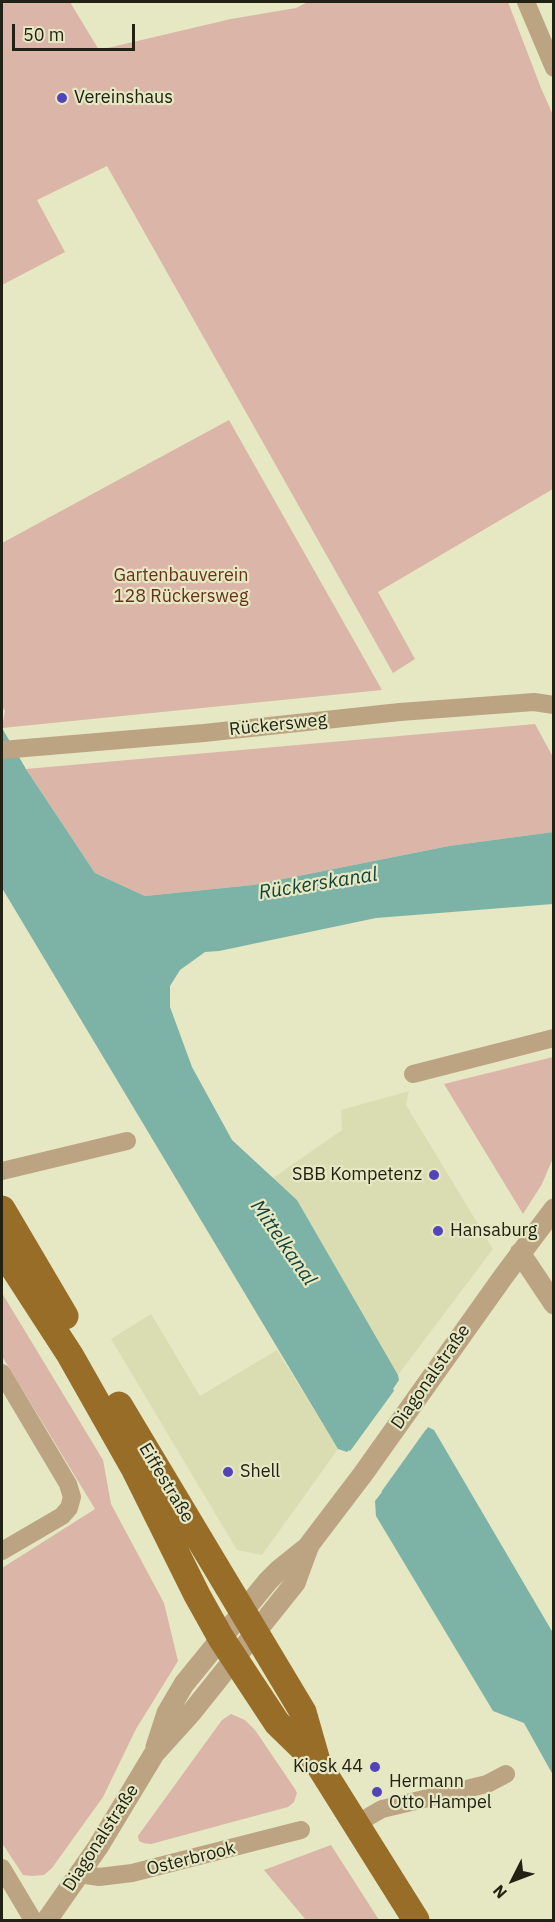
<!DOCTYPE html>
<html>
<head>
<meta charset="utf-8">
<style>
  body { margin:0 }
  #map { position:relative; width:555px; height:1922px; overflow:hidden; background:#e5e8c3; font-family:"IBM Plex Sans",sans-serif }
  canvas { display:block }
  .frame { position:absolute; inset:0; border:3px solid #212214; pointer-events:none }
  .north { position:absolute; left:483px; top:1850px; width:60px; height:60px; -webkit-text-stroke:4px #e5e8c3; paint-order:stroke; rotate:228deg; font-size:16px; font-weight:700; line-height:24px; text-align:center; color:#212214 }
  .north::after { content:''; display:block; margin:auto; width:21px; height:27px; background:#212214; clip-path:polygon(50% 0,100% 100%,50% 72%,0 100%) }
  .scale { position:absolute; left:12px; top:24px; width:123px; height:27px; box-sizing:border-box; border:3px solid #212214; border-top:0; padding-left:8px; font-size:18px; line-height:21px; white-space:nowrap; color:#212214; -webkit-text-stroke:4px #e5e8c3; paint-order:stroke }
</style>
</head>
<body>
<div id="map">
<canvas width="555" height="1922"></canvas>
<div class="frame"></div>
<div class="north">N</div>
<div class="scale">50 m</div>
</div>
<script>
const c = document.querySelector('canvas').getContext('2d');
c.lineJoin = 'round';
function fill(path, color) { c.fillStyle = color; c.fill(path, 'evenodd'); }
const shape = rows => new Path2D(rows.map(r => 'M' + r).join(''));
function trace(path, color, width, dash) { c.strokeStyle = color; c.lineWidth = width; c.lineCap = dash ? 'butt' : 'round'; c.setLineDash(dash || []); c.stroke(path); }
function label(font, color, halo, rows, align = 'center') {
  c.font = font + ' "IBM Plex Sans",sans-serif'; c.lineWidth = 4.5; c.setLineDash([]); c.textBaseline = 'middle'; c.strokeStyle = halo; c.fillStyle = color; for (const [text, x, y, turn = 0] of rows) {
    c.save(); c.translate(x, y); c.rotate((+turn || 0) * Math.PI / 180); c.textAlign = isNaN(turn) ? turn : align; if (halo) c.strokeText(text, 0, 0); c.fillText(text, 0, 0); c.restore();
  }
}
fill(shape([
  [409,1091,406,1105,493,1249,398,1375,297,1200,273,1178,342,1130,341,1110],
  [151,1314,200,1396,277,1350,338,1449,262,1555,237,1550,111,1339]
]), '#daddb1');
fill(shape([
  [2,2,70,2,99,50,231,19,296,8,308,2,508,2,541,88,553,115,553,489,378,592,415,659,393,673,107,166,37,200,65,252,2,285],
  [229,420,382,690,2,728,5,711,2,706,2,543],
  [535,724,553,757,553,832,449,846,253,885,145,896,95,873,26,769],
  [553,1057,553,1158,542,1184,523,1214,444,1084],
  [2,1293,103,1460,111,1504,164,1603,178,1661,136,1729,103,1797,52,1868,44,1875,32,1876,23,1875,2,1843,2,1568,95,1509,2,1356],
  [231,1714,245,1720,255,1730,295,1789,297,1793,294,1802,288,1807,151,1844,143,1843,139,1841,138,1836,140,1833,222,1720],
  [331,1845,379,1920,306,1920,264,1870]
]), '#dbb5a7');
fill(shape([
  [2,728,26,769,95,873,145,896,253,885,449,846,553,832,553,904,376,918,219,951,205,952,180,970,170,986,170,1007,192,1067,232,1140,297,1200,398,1375,399,1380,393,1389,426,1430,428,1427,434,1430,553,1633,553,1775,524,1723,493,1711,376,1516,375,1501,382,1492,349,1450,347,1452,338,1449,2,888]
]), '#7db2a7');
fill(shape([
  [396,1388,427,1428,379,1495,348,1454]
]), '#e5e8c3');
trace(shape([
  [526,2,554,68],
  [2,750,204,733,400,712,534,702,554,705],
  [413,1074,554,1038],
  [2,1171,127,1141],
  [2,1373,68,1484,72,1497,69,1508,62,1516,2,1551],
  [356,1824,382,1809,487,1784,506,1774],
  [2,1868,33,1920],
  [79,1874,99,1877,132,1873,301,1830]
]), '#bca483', 18);
trace(shape([
  [520,1253,554,1304],
  [156,1747,167,1713,184,1684,268,1581,279,1570,309,1546],
  [47,1920,98,1847,154,1754,191,1713,295,1583,309,1545,363,1474,503,1277,554,1209]
]), '#bca483', 21);
trace(shape([
  [2,1209,65,1316],
  [2,1250,70,1355,134,1468,197,1595,221,1638,277,1723,317,1762,416,1920],
  [119,1405,303,1712,317,1761]
]), '#976d28', 27);
for (const [x, y, r, color] of [
  [62,98,6,"#5343ba"],
  [434,1175,6,"#5343ba"],
  [438,1231,6,"#5343ba"],
  [228,1472,6,"#5343ba"],
  [375,1767,6,"#5343ba"],
  [377,1792,6,"#5343ba"]
]) { const dot = new Path2D(); dot.arc(x, y, r, 0, 2 * Math.PI); c.fillStyle = color; c.fill(dot); trace(dot, '#e5e8c3', 2); }
label('18px', '#212214', '#e5e8c3', [
  ["Vereinshaus",74,98],
  ["SBB Kompetenz",422,1175,"right"],
  ["Hansaburg",450,1231],
  ["Shell",240,1472],
  ["Kiosk 44",363,1767,"right"],
  ["Hermann",389,1782],
  ["Otto Hampel",389,1803]
], 'left');
label('18px', '#69301a', '#e5e8c3', [
  ["Gartenbauverein",181,576],
  ["128 Rückersweg",181,597]
]);
label('18px', '#212214', '#e5e8c3', [
  ["Rückersweg",278,725,-6],
  ["Diagonalstraße",431,1377,-55],
  ["Eiffestraße",166,1483,59],
  ["Diagonalstraße",101,1838,-57],
  ["Osterbrook",191,1859,-14]
]);
label('italic 20px', '#12423a', '#e5e8c3', [
  ["Rückerskanal",318,884,-9],
  ["Mittelkanal",283,1243,55]
]);
</script>
</body>
</html>
